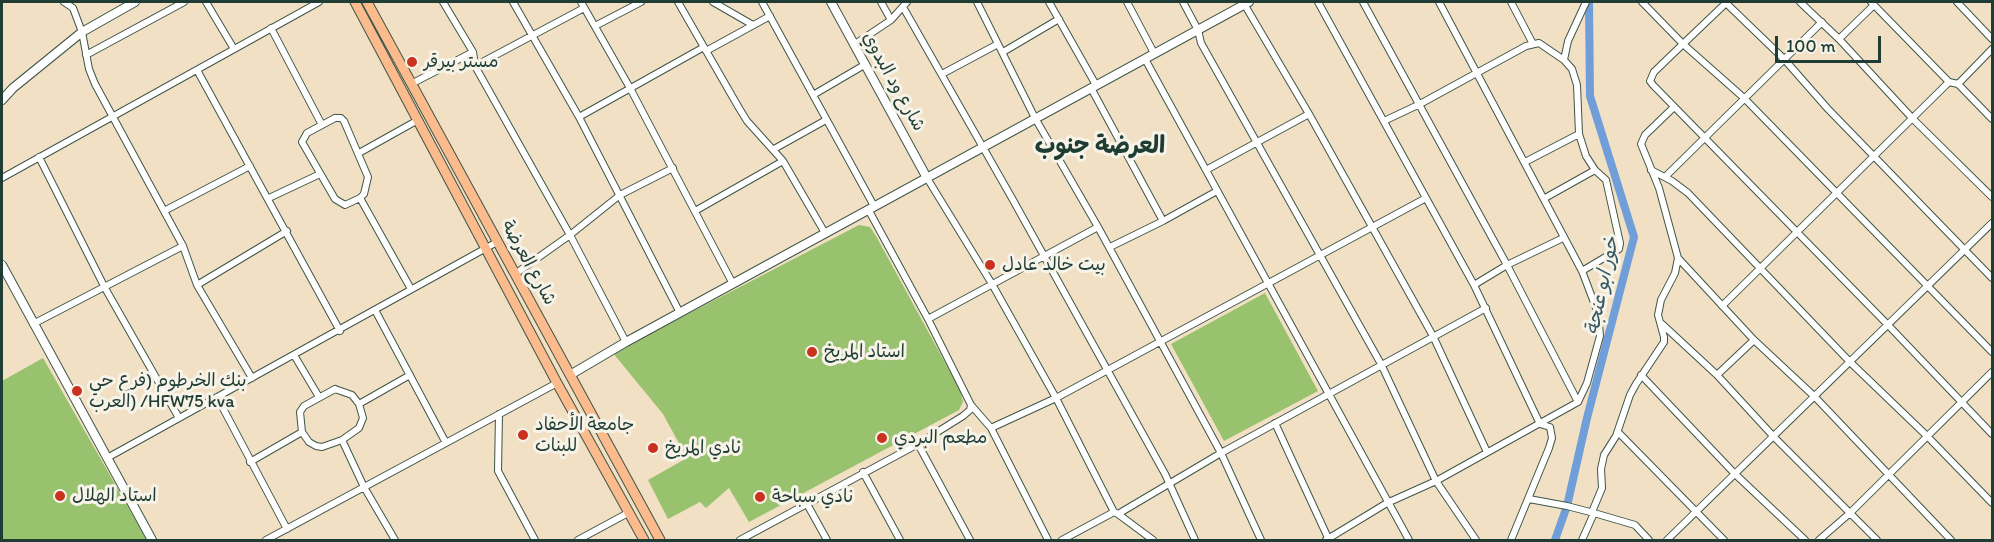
<!DOCTYPE html>
<html>
<head>
<meta charset="utf-8">
<style>
  body { margin:0 }
  #map { position:relative; width:1994px; height:542px; overflow:hidden; background:#f1e0c3; font-family:Itim,sans-serif }
  canvas { display:block }
  .frame { position:absolute; inset:0; border:3px solid #1f3d34; pointer-events:none }
  .scale { position:absolute; left:1775px; top:36px; width:106px; height:27px; box-sizing:border-box; border:3px solid #1f3d34; border-top:0; padding-left:8px; font-size:18px; line-height:21px; white-space:nowrap; color:#1f3d34; -webkit-text-stroke:4px #f7f3e8; paint-order:stroke }
</style>
</head>
<body>
<div id="map">
<canvas width="1994" height="542"></canvas>
<div class="frame"></div>
<div class="scale">100 m</div>
</div>
<script>
const c = document.querySelector('canvas').getContext('2d');
c.lineJoin = 'round';
function fill(path, color) { c.fillStyle = color; c.fill(path, 'evenodd'); }
const shape = rows => new Path2D(rows.map(r => 'M' + r).join(''));
function trace(path, color, width, dash) { c.strokeStyle = color; c.lineWidth = width; c.lineCap = dash ? 'butt' : 'round'; c.setLineDash(dash || []); c.stroke(path); }
function label(font, color, halo, rows, align = 'center') {
  c.font = font + ' Itim,"Playpen Sans Arabic",sans-serif'; c.lineWidth = 6; c.setLineDash([]); c.textBaseline = 'middle'; c.strokeStyle = halo; c.fillStyle = color; for (const [text, x, y, turn = 0] of rows) {
    c.save(); c.translate(x, y); c.rotate((+turn || 0) * Math.PI / 180); c.textAlign = isNaN(turn) ? turn : align; if (halo) c.strokeText(text, 0, 0); c.fillText(text, 0, 0); c.restore();
  }
}
fill(shape([
  [859,225,870,227,876,236,960,390,963,402,959,410,749,522,729,488,706,508,700,502,668,519,648,480,687,458,663,414,613,353],
  [1265,293,1318,391,1224,441,1171,344],
  [43,358,147,540,2,540,2,381]
]), '#98c26e');
trace(shape([
  [1555,540,1567,506,1587,418,1634,237,1590,96,1589,2]
]), '#709ed9', 8);
const minor = shape([
  [64,2,73,8,82,32,89,69,95,84,183,246,197,285,252,378],
  [206,2,234,49],
  [443,2,473,52,475,66,570,235,626,342],
  [513,2,579,117,680,313],
  [581,2,630,88,733,284],
  [678,2,739,108,747,121,783,161,825,233],
  [713,2,753,25],
  [762,2,874,206],
  [881,2,891,20],
  [977,2,1035,118,1098,227,1221,453,1261,540],
  [1049,2,1096,85],
  [1127,2,1154,53],
  [1183,2,1198,30,1201,43,1381,364,1436,481,1476,540],
  [1243,2,1309,114,1433,336,1487,452],
  [1318,2,1474,285,1540,424,1550,427,1552,438,1549,448,1511,540],
  [1363,2,1507,265,1578,402],
  [1511,2,1533,44],
  [1642,2,1683,44,1654,72,1650,81,1653,85,1888,325,1992,434],
  [1725,2,1784,59,1828,109,1992,278],
  [1727,2,1683,44,1744,98,1992,352],
  [1800,2,1839,39,1913,119,1992,197],
  [1871,2,1949,82,1958,84,1992,119],
  [1957,2,1992,39],
  [903,7,1013,200,1165,474,1195,540],
  [595,26,641,2],
  [271,28,322,125],
  [1839,39,1874,5],
  [855,44,891,20,907,2],
  [706,51,770,16],
  [1003,52,1059,19],
  [86,55,184,2],
  [1145,59,1409,540],
  [475,66,584,8],
  [197,70,340,331],
  [942,74,998,44],
  [411,84,473,52],
  [1958,84,1992,49],
  [1091,88,1163,221],
  [813,95,866,64],
  [579,117,704,47],
  [335,118,341,118,344,121,368,177,364,194,360,198,345,205,335,199,302,142,307,133,335,118],
  [1384,121,1420,104,1526,46,1539,43,1564,60],
  [774,149,826,120],
  [359,153,418,120],
  [39,157,105,288,179,418],
  [1525,162,1579,134],
  [1206,170,1309,114],
  [1651,170,1672,181,1688,193,1850,362,1927,436,1992,503],
  [1665,177,1822,22],
  [2,178,319,2],
  [927,178,992,284,1056,398,1114,512],
  [269,198,320,174],
  [360,198,411,289],
  [1545,198,1595,170],
  [868,209,928,319,971,405,991,428,1048,540],
  [164,211,250,166],
  [695,211,783,161],
  [1110,247,1163,221,1217,191],
  [1678,258,1754,340,1815,397,1951,540],
  [1582,271,1619,249,1620,243,1606,180,1595,170,1586,156,1579,134,1577,85,1572,69,1564,60,1568,41,1586,2],
  [515,274,570,235,620,195,673,168],
  [197,285,287,231],
  [1474,285,1507,265,1563,238],
  [1722,306,1949,82],
  [375,310,446,443],
  [928,319,1098,227],
  [33,324,183,246],
  [1662,324,1717,375,1774,437,1877,540],
  [294,355,319,397],
  [1641,375,1735,474,1805,540],
  [1717,375,1754,340],
  [335,389,352,395,359,404,363,418,359,428,342,440,322,447,316,446,309,442,302,432,300,412,304,406,335,389],
  [217,397,287,529],
  [359,404,410,375],
  [499,414,498,471,535,540],
  [1275,423,1329,540],
  [991,428,1056,398,1426,198],
  [1618,432,1724,540],
  [342,440,364,487,395,540],
  [918,444,970,540],
  [107,458,497,242],
  [250,462,302,432],
  [863,472,900,540],
  [1529,499,1567,506,1594,513,1582,540],
  [807,504,827,540],
  [1592,512,1602,488,1601,469,1604,455,1616,436,1630,395,1636,384,1664,342,1664,337,1658,315,1661,300,1675,273,1678,258,1659,188,1641,144,1645,135,1674,107],
  [1594,513,1635,525,1649,540],
  [1118,514,1153,540],
  [266,540,557,383],
  [578,540,628,513],
  [740,540,918,444,963,416,970,410,971,405],
  [1062,540,1114,512,1118,514,1221,453,1486,308],
  [1326,540,1387,503,1436,481,1578,402,1587,383,1600,336,1598,313,1582,271,1439,2],
  [1667,540,1992,223],
  [1819,540,1850,513,1992,372]
]);
const tertiary = shape([
  [831,2,927,178],
  [2,100,13,88,82,32,135,2],
  [2,265,152,540],
  [570,375,626,342,1249,2]
]);
const primary = shape([
  [355,2,557,383,644,540],
  [367,2,660,540]
]);
trace(minor, '#3e5549', 8);
trace(tertiary, '#3e5549', 10);
trace(primary, '#3e5549', 11);
trace(minor, '#fff', 6);
trace(tertiary, '#fff', 8);
trace(primary, '#fbbb8d', 9);
for (const [x, y, r, color] of [
  [412,62,6,"#c8321e"],
  [990,265,6,"#c8321e"],
  [812,352,6,"#c8321e"],
  [77,391,6,"#c8321e"],
  [523,435,6,"#c8321e"],
  [882,438,6,"#c8321e"],
  [653,448,6,"#c8321e"],
  [60,496,6,"#c8321e"],
  [760,497,6,"#c8321e"]
]) { const dot = new Path2D(); dot.arc(x, y, r, 0, 2 * Math.PI); c.fillStyle = color; c.fill(dot); trace(dot, '#f7f3e8', 2); }
label('18px', '#1f3d34', '#f7f3e8', [
  ["مستر بيرقر",424,62],
  ["بيت خالد عادل",1002,265],
  ["استاد المريخ",824,352],
  ["بنك الخرطوم (فرع حي",89,381],
  ["العرب) /HFW75 kva",89,402],
  ["جامعة الأحفاد",535,425],
  ["للبنات",535,446],
  ["مطعم البردي",894,438],
  ["نادي المريخ",665,448],
  ["استاد الهلال",72,496],
  ["نادي سباحة",772,497]
], 'left');
label('18px', '#1f3d34', '#f7f3e8', [
  ["شارع ود البدوي",893,82,61],
  ["شارع العرضة",528,263,61]
]);
label('italic 20px', '#375a66', '#f7f3e8', [
  ["خور ابو عنجة",1603,286,-78]
]);
label('bold 24px', '#1f3d34', '#f7f3e8', [
  ["العرضة جنوب",1100,147]
]);
</script>
</body>
</html>
